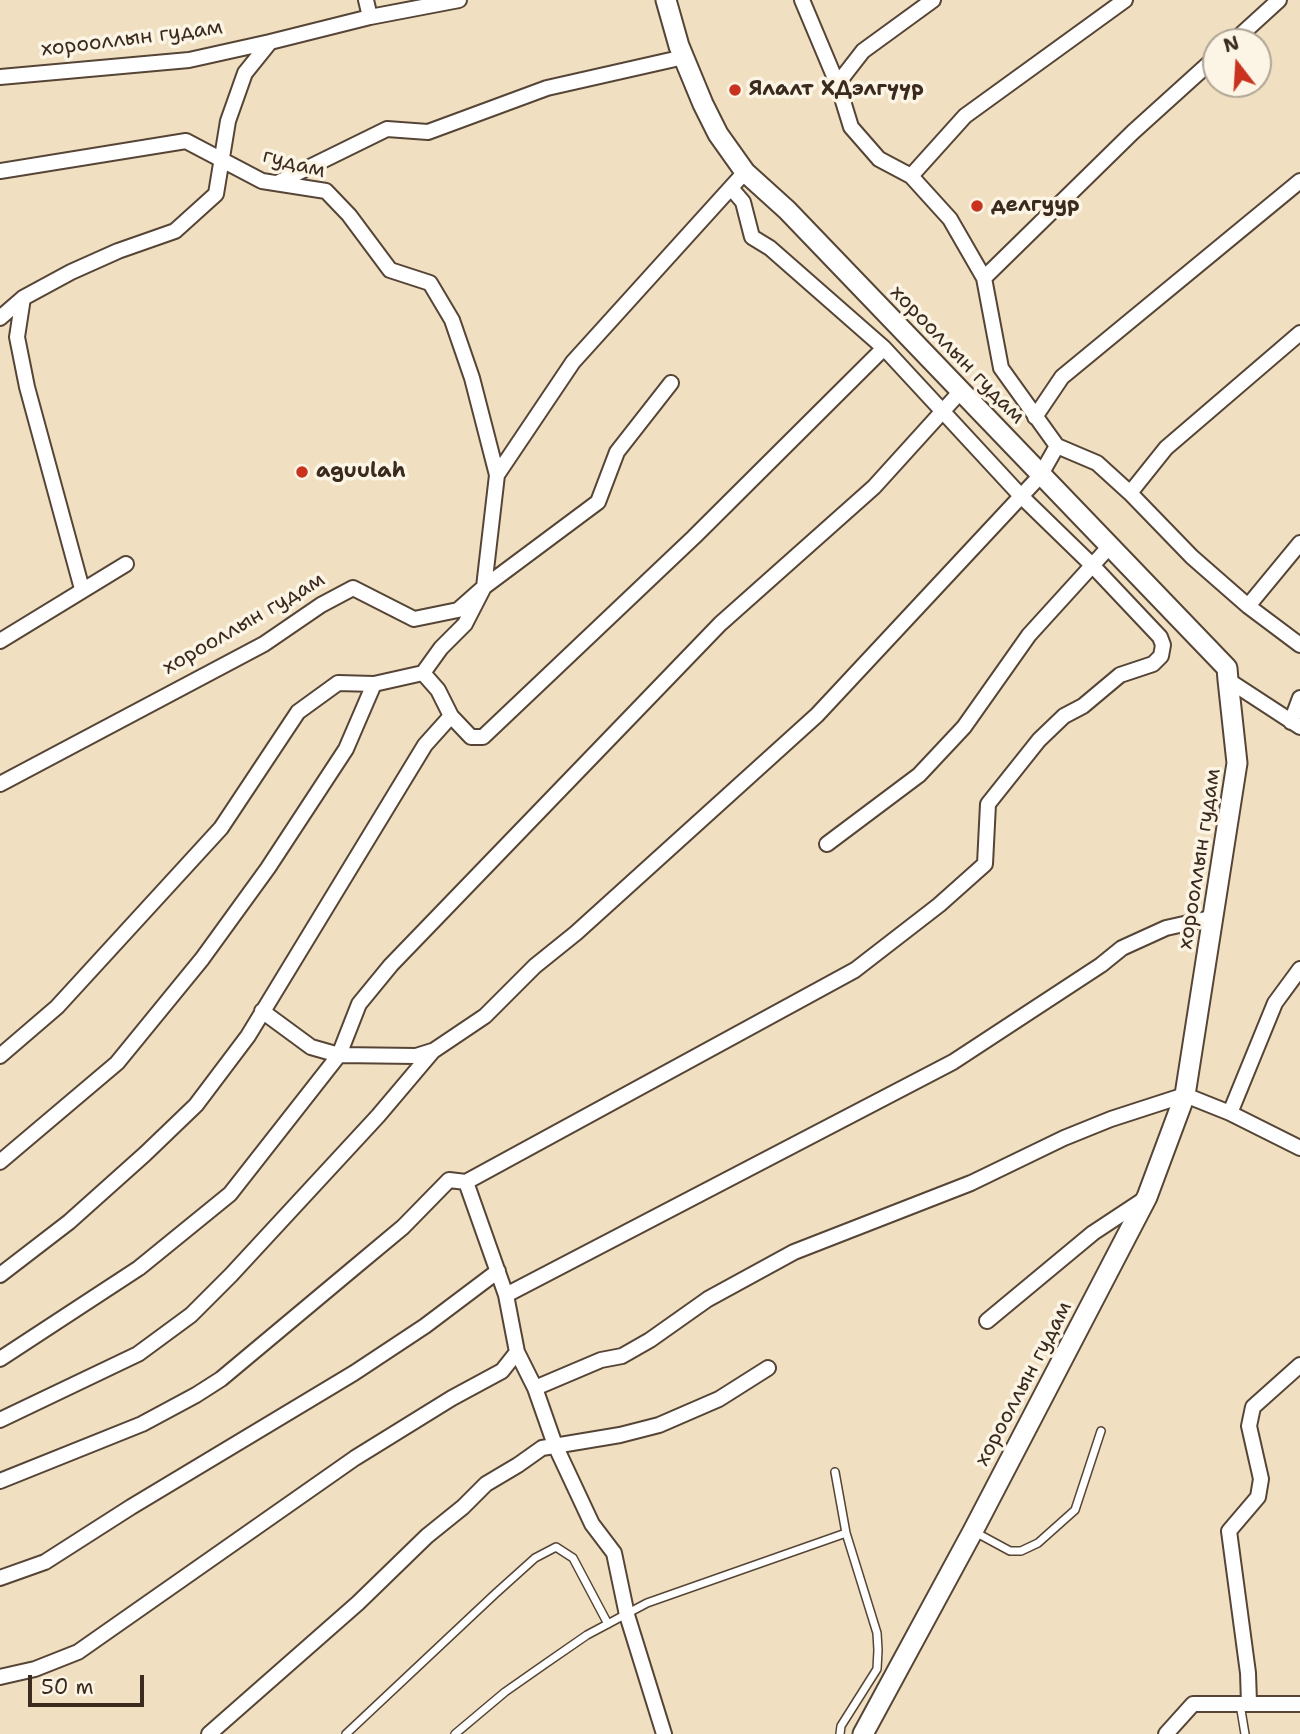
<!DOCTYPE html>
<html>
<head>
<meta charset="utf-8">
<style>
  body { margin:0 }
  #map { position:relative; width:1300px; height:1734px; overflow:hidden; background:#f0e0c1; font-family:"Shantell Sans",sans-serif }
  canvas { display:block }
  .north { position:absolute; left:1202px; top:28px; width:70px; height:70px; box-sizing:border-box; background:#fcf5e5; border:2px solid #afa495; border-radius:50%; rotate:343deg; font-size:19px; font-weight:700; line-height:28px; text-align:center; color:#3b2a1e }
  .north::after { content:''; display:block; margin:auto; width:24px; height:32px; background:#c8321e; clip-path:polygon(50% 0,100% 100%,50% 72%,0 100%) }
  .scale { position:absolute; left:28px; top:1675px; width:116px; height:32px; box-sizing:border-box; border:4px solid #3b2a1e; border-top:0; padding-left:9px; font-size:21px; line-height:24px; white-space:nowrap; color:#3b2a1e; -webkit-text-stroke:5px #fcf5e5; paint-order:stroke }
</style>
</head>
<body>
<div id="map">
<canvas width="1300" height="1734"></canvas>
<div class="north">N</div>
<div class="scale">50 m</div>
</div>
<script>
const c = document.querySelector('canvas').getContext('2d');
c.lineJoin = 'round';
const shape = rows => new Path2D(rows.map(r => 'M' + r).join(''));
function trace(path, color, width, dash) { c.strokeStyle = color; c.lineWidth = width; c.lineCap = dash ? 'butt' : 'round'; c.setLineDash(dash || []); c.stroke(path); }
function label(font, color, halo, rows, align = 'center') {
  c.font = font + ' "Shantell Sans",sans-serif'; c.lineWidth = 7; c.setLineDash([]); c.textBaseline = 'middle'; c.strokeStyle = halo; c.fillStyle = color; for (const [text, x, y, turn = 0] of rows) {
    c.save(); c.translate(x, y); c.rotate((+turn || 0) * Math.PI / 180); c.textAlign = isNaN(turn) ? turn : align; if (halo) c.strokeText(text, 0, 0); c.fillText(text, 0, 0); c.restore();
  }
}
const service = shape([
  [835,1472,846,1533,877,1633,878,1650,877,1669,841,1726,840,1734],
  [973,1531,1010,1551,1021,1551,1038,1543,1075,1510,1101,1431],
  [1240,1704,1245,1734],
  [346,1734,495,1594,535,1558,556,1547,573,1558,608,1624],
  [455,1734,505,1692,545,1664,587,1635,647,1603,846,1533]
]);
const minor = shape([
  [802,0,839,88],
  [370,17,459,0],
  [1233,42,1279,0],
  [0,77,189,60,270,42],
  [0,171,186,141,262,181,326,191,349,215,390,270,430,283,452,320,472,378,497,475],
  [911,176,965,116,1125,0],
  [277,183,387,129,428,132,547,88,684,57],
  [731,188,743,202,752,237,770,248,884,348],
  [984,278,1133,132,1216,57],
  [23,298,17,337,27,387,82,589],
  [0,318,23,298,71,272,118,251,175,231,216,194,228,121,245,73,270,42,370,17,366,0],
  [1300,333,1166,448,1130,493,1192,557,1248,606,1300,543],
  [1035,417,1062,377,1300,181],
  [1057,446,1097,463,1130,493],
  [1248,606,1300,645],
  [0,641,126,564],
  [1228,680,1300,727],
  [451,716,471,737,483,737,694,537,884,348,1021,496,1092,565,1160,637,1163,645,1161,656,1153,664,1120,675,1083,706,1064,716,1039,740,988,804,985,864,939,905,855,970,466,1182],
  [1291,722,1300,698],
  [0,784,264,644,321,605,353,588,414,619,458,610,484,587,598,502,617,452,671,383],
  [827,844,919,775,964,727,1029,635,1109,547],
  [262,1011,311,1047,339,1055,416,1056,432,1051],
  [0,1056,57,1007,221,828,298,712,338,683,374,684,423,673,441,648,465,624,484,587,497,475,573,362,745,172],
  [1230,1113,1275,1003,1300,969],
  [0,1162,117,1063,202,959,268,868,346,749,374,684],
  [0,1275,69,1222,145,1154,196,1105,248,1036,425,745,451,716,438,690,423,673],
  [506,1295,953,1062,1101,965,1122,948,1166,928,1215,917],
  [987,1321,1093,1233,1146,1198],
  [0,1359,139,1268,230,1194,339,1055,359,1004,391,965,720,624,874,487,961,391],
  [535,1388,601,1360,622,1356,650,1340,708,1299,794,1252,971,1183,1064,1138,1111,1119,1185,1095,1230,1113,1300,1148],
  [0,1420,138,1354,191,1315,231,1275,378,1116,433,1051,485,1016,535,966,576,933,817,715,1040,476,1057,446,1001,368,984,278,950,219,911,176,879,159,851,127,839,88,842,78,863,51,933,0],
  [0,1481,142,1424,196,1395,221,1379,355,1267,403,1227,449,1180,466,1182,506,1295,517,1352,535,1388,555,1445,592,1524,614,1553,627,1615,664,1734],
  [0,1578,45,1562,131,1507,354,1373,425,1326,498,1271],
  [0,1677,35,1669,78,1652,355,1458,452,1398,502,1371,517,1352],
  [1249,1703,1248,1673,1229,1531,1258,1497,1261,1479,1249,1426,1253,1407,1300,1365],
  [209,1734,358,1603,427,1536,463,1507,486,1484,518,1465,542,1448,620,1435,659,1425,719,1399,768,1368],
  [1166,1734,1193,1704,1300,1704]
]);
const secondary = shape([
  [666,0,679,46,703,104,718,134,745,172,787,210,1227,668,1228,680,1237,763,1185,1095,1147,1197,973,1531,863,1734]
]);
trace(service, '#564536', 10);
trace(minor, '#564536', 18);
trace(secondary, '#564536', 23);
trace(service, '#fff', 7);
trace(minor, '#fff', 14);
trace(secondary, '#fff', 19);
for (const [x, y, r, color] of [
  [735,90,7,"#c8321e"],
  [977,206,7,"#c8321e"],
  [302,472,7,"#c8321e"]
]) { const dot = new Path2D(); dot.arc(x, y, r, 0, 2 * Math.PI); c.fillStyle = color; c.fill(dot); trace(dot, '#fcf5e5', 2.5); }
label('21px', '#3b2a1e', '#fcf5e5', [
  ["хорооллын гудам",132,39,-7],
  ["гудам",294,164,15],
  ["хорооллын гудам",957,355,46],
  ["хорооллын гудам",244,624,-30],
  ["хорооллын гудам",1200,859,-81],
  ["хорооллын гудам",1024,1384,-62]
]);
label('bold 21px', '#3b2a1e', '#fcf5e5', [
  ["Ялалт ХДэлгүүр",749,90],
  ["делгуур",991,206],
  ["aguulah",316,472]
], 'left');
</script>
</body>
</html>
